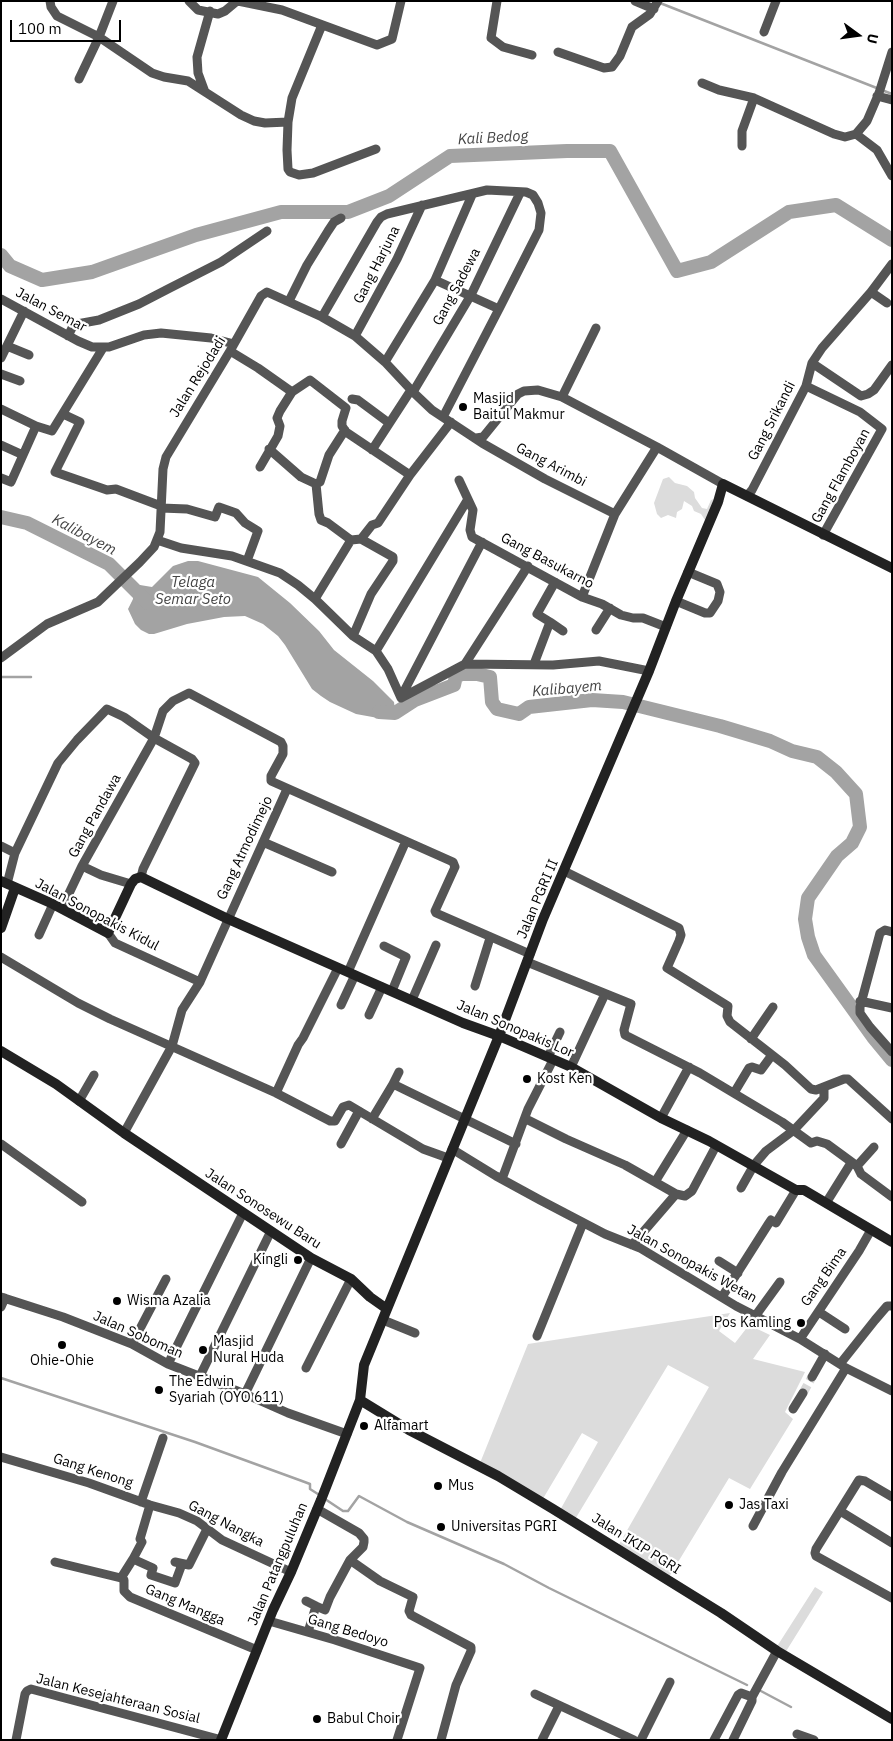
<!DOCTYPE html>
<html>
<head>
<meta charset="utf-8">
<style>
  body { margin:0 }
  #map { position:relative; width:893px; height:1741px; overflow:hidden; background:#fff; font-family:"IBM Plex Sans",sans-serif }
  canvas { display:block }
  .frame { position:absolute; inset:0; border:2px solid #000; pointer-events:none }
  .north { position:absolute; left:833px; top:10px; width:50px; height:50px; -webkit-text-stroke:4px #fff; paint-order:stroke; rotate:104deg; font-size:14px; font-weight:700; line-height:20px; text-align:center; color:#000 }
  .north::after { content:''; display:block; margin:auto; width:18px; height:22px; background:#000; clip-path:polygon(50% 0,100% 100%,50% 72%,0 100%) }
  .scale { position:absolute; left:10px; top:20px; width:111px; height:22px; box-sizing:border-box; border:2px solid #000; border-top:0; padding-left:6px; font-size:15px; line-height:18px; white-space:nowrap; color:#000; -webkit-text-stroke:4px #fff; paint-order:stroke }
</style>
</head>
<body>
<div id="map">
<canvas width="893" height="1741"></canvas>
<div class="frame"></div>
<div class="north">U</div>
<div class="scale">100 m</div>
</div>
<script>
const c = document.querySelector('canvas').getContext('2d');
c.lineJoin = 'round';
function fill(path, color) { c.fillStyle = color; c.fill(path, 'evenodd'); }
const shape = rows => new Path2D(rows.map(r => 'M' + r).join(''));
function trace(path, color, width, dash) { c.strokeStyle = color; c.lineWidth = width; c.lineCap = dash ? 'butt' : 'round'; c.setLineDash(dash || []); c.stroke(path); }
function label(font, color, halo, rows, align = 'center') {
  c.font = font + ' "IBM Plex Sans",sans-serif'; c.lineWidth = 4.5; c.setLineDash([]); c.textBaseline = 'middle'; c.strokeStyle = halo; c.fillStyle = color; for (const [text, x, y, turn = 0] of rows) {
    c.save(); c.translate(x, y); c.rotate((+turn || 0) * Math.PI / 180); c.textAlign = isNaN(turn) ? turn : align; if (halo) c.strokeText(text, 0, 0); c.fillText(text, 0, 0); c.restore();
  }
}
fill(shape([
  [669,477,675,483,687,486,694,492,695,498,702,508,707,509,711,500,714,499,724,501,714,517,707,523,701,514,694,511,692,506,684,501,682,509,677,512,676,518,668,515,661,518,657,514,654,503,663,479],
  [730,1313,719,1331,735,1343,749,1325,770,1335,753,1359,805,1372,785,1412,793,1419,750,1489,729,1478,669,1577,617,1548,709,1387,668,1365,574,1521,559,1512,598,1442,582,1433,541,1502,480,1463,528,1344],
  [815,1587,823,1592,785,1653,776,1648]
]), '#dcdcdc');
fill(shape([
  [188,561,198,561,258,577,290,603,319,631,334,650,373,681,394,702,396,719,378,718,356,714,330,702,321,696,312,689,285,645,278,636,263,624,245,616,224,617,187,624,154,634,149,634,141,630,135,624,128,609,133,599,133,591,140,585,152,587,173,566]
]), '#a3a3a3');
trace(shape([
  [660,3,892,94],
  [1,677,31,677],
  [1,1378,195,1442,302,1481,310,1484,310,1489,321,1496],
  [325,1499,343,1511,348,1511,359,1496,407,1522,504,1564,549,1588,747,1685],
  [759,1690,791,1707]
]), '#a3a3a3', 2.5);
trace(shape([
  [1,255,10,266,42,280,92,272,196,235,281,212,348,212,389,196,450,156,567,151,610,151,677,271,711,262,789,212,836,205,892,240],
  [1,517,27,523,109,564,148,603],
  [379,712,395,713,415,700,454,685,456,676,462,674,477,674,490,677,492,702,497,709,519,714,529,707,592,700,623,702,720,726,770,741,792,751,817,757,836,772,856,794,860,827,852,843,837,856,808,898,805,919,808,937,814,955,873,1037,892,1060]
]), '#a3a3a3', 14);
trace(shape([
  [803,1393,812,1377]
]), '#d9d9d9', 9, [9, 4.5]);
trace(shape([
  [50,1,51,7,57,16,99,37,152,73,164,77,188,81,241,115,254,121,265,123,288,122],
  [189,1,198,10,218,14,225,11,237,1],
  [238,1,282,10,377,45,392,39,401,1],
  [497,1,491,38,503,47,532,55],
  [635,1,654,9],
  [322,25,292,98,288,122,287,150,288,169,290,172,299,175,313,173,376,149],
  [764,32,776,1],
  [558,52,604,68,612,67,620,56,632,27,650,14,658,1],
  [79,79,99,37,113,1],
  [702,83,719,90,754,98,834,134,845,137,856,134,867,121,879,93,892,52],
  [205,92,198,73,197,57,210,11],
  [877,96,892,100],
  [856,134,877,150,892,176],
  [742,146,742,131,754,98],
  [435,280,499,309,443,417],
  [871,292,887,303],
  [1,299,78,341,92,347,109,347,144,335,161,333,211,338,234,344],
  [289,301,307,265,328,231,334,222,341,218],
  [322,317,377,222,381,217,387,214,487,190,526,192,533,195,538,203,541,213,539,230,499,309],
  [68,336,72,328,77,324,99,320,139,304,168,289,221,262,267,231],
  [355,336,397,259,422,205],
  [7,346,29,355],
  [230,351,258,368,292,392],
  [1,358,24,311],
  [385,362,435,280,472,195],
  [812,363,861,396,868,394,874,390,892,365],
  [1,374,20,381],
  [806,386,860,412,882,429,823,535],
  [413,392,471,295,520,193],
  [562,397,596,328],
  [352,399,358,400,389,423],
  [1,409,36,426,52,431,103,348],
  [63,414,80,422,55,472,107,490,116,489,161,506],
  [476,438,483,437,518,394,524,391,538,390,562,397,657,447,723,484],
  [1,445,23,455],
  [269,449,301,477,316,484,319,514,321,520,328,523,351,540],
  [372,450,411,390],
  [260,467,278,436,280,426,277,418,280,411,292,392,310,380,346,408,342,421,342,426,346,432,410,475],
  [1,478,11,482,36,426],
  [459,480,473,510,470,530,472,537,582,597,602,604,621,615,633,618,643,618,666,627],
  [316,484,320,482,329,455,345,430],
  [747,496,752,490,806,386,812,363,822,348,871,292,892,264],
  [161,508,187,509,215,517,219,507,236,513,245,523,258,531,247,561],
  [361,539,372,525,378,523,410,475,451,422],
  [157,540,181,548,232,556,280,573,298,585,315,599,353,636,376,651,388,669,401,698],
  [582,597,615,514,657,447],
  [315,599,351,540,361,539,393,557,393,561,371,594,353,636],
  [676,601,705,613,710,613,718,601,720,592,717,584,688,572],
  [550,622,563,631],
  [596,630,610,608],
  [376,651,468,499],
  [1,658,47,624,98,602,140,562,154,547,160,532,163,469,166,457,230,351,261,296,267,292,322,317,355,336,385,362,413,392,432,410,482,443,545,479,615,514],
  [465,664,528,566],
  [534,664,550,622,537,614,555,582],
  [401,697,482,542],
  [401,698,465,664,553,665,599,661,649,671],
  [263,842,332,872],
  [1,846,15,853],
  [82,866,101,875,131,884],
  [564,871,679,928,681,935,679,941,667,968,728,1006,727,1016,730,1022,785,1065,811,1089,816,1090,844,1079,848,1079,892,1119],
  [7,884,15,853,58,763,77,740,107,709,124,717,154,738,192,759,195,763,143,869,141,877],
  [62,908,82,866,154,738,163,711,173,701,189,693,281,742,283,746,283,754,271,776,271,781,453,862,455,867,435,911,436,913,530,954],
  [892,932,885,930,880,933,860,1007,860,1013,870,1027,892,1052],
  [108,933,115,943,200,982],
  [39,935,53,904],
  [384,946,406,957,392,991],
  [1,957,78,1003,110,1019,276,1093,330,1121,335,1121,343,1107,349,1105,423,1149,448,1158],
  [527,962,631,1004,624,1030,625,1035,700,1073,782,1122,811,1143,817,1141,827,1144,857,1166,874,1147],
  [348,972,406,841],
  [475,986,490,938],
  [412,1000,436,945],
  [860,1001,892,1008],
  [341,1005,355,975],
  [369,1015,382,987],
  [751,1039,773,1007],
  [548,1057,560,1032],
  [571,1067,605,994],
  [399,1072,393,1084,516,1144],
  [276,1093,298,1045,303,1038,338,968],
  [734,1093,749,1068,752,1067,761,1070,772,1055],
  [79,1101,94,1075],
  [661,1118,689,1067],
  [372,1119,393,1084],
  [526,1119,566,1139,625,1165,676,1194,685,1196,692,1191,716,1146],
  [124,1133,172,1046,182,1010,200,982,287,789],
  [1,1144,82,1202],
  [341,1144,359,1111],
  [452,1149,496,1176,540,1200,605,1234,640,1248,736,1306,800,1339,846,1368,892,1391],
  [857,1166,861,1174,892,1197],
  [502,1179,528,1109,553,1060],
  [655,1182,687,1130],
  [741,1188,754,1165,766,1151,794,1130,824,1098,824,1087],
  [826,1203,851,1163],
  [632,1245,676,1194],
  [719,1261,738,1273],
  [1,1297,63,1317,132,1344,168,1364,245,1394,288,1413,347,1434],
  [722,1297,769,1223,771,1220,776,1223,796,1190],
  [1,1307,5,1298],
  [819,1312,845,1329],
  [756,1315,780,1282],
  [383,1320,415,1333],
  [537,1336,583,1223],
  [800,1339,859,1251,871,1230],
  [132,1344,166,1279],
  [168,1364,243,1213],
  [840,1364,875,1320,887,1306,892,1306],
  [306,1368,351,1279],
  [200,1376,271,1231],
  [812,1377,825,1354],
  [245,1394,311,1258],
  [793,1409,803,1393],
  [1,1457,89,1483,150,1505,179,1513,197,1521,222,1540,291,1572],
  [892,1497,865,1481,859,1480,816,1549,815,1553,816,1556,892,1598],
  [141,1502,163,1438],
  [840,1511,892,1543],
  [753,1526,782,1472,846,1368],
  [133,1559,142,1542,140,1539,150,1505],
  [350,1560,380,1581,413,1597,409,1611,411,1615,471,1647,471,1651,456,1685,441,1740],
  [55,1562,121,1578,124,1580,124,1591,130,1597,257,1650],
  [175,1562,189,1565,207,1529],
  [121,1578,133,1559,153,1568,151,1575,175,1583,182,1564],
  [306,1601,316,1606],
  [269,1621,335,1640,420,1668,397,1740],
  [308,1632,316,1606,325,1610,330,1597,350,1560,363,1547,364,1542,364,1539,359,1533,317,1509],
  [535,1694,634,1740],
  [797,1734,814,1740],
  [16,1740,25,1694,27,1691,31,1689,222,1740],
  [542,1740,559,1706],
  [641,1740,670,1682],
  [714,1740,738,1695,741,1693,752,1697,777,1651],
  [733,1740,752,1701,752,1697]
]), '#555', 9);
trace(shape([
  [1,881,53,904,108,933,131,884,135,879,141,877,228,919,463,1023,499,1036,571,1067,661,1118,709,1141,796,1190,804,1190,892,1242],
  [1,928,15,888],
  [1,1051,56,1084,124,1133,311,1258,351,1279,370,1297,387,1309],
  [360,1400,409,1430,498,1476,553,1509,721,1613,777,1651,892,1719],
  [221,1740,273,1610,291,1572,321,1500,360,1400,364,1365,499,1036,543,919,649,671,676,601,718,502,723,484,892,568]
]), '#222', 10);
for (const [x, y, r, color] of [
  [463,407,5,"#000"],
  [527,1079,5,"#000"],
  [298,1260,5,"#000"],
  [117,1301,5,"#000"],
  [801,1323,5,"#000"],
  [62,1345,5,"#000"],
  [203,1350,5,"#000"],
  [159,1390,5,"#000"],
  [364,1426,5,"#000"],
  [438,1486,5,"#000"],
  [729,1505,5,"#000"],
  [441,1527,5,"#000"],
  [317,1719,5,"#000"]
]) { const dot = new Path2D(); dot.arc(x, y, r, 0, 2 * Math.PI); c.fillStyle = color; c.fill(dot); trace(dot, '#fff', 2); }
label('14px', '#000', '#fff', [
  ["Gang Harjuna",377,265,-63],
  ["Gang Sadewa",457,287,-62],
  ["Jalan Semar",51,310,28],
  ["Jalan Rejodadi",198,377,-58],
  ["Gang Srikandi",772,421,-63],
  ["Gang Arimbi",551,465,28],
  ["Gang Flamboyan",841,476,-61],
  ["Gang Basukarno",547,561,28],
  ["Gang Pandawa",95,816,-61],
  ["Gang Atmodimejo",245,848,-65],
  ["Jalan PGRI II",538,899,-67],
  ["Jalan Sonopakis Kidul",97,915,28],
  ["Jalan Sonopakis Lor",515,1029,23],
  ["Jalan Sonosewu Baru",263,1209,33],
  ["Jalan Sonopakis Wetan",692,1264,29],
  ["Gang Bima",824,1277,-55],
  ["Jalan Soboman",138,1335,24],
  ["Gang Kenong",93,1471,18],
  ["Gang Nangka",226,1524,28],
  ["Jalan IKIP PGRI",636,1544,32],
  ["Jalan Patangpuluhan",278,1564,-67],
  ["Gang Mangga",185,1605,23],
  ["Gang Bedoyo",348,1631,17],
  ["Jalan Kesejahteraan Sosial",118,1699,14]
]);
label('14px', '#000', '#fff', [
  ["Masjid",473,399],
  ["Baitul Makmur",473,415],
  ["Kost Ken",537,1079],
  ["Kingli",288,1260,"right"],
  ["Wisma Azalia",127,1301],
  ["Pos Kamling",791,1323,"right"],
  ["Masjid",213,1342],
  ["Nural Huda",213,1358],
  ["Ohie-Ohie",62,1361,"center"],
  ["The Edwin",169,1382],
  ["Syariah (OYO 611)",169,1398],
  ["Alfamart",374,1426],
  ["Mus",448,1486],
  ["Jas Taxi",739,1505],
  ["Universitas PGRI",451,1527],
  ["Babul Choir",327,1719]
], 'left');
label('italic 15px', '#444', '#fff', [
  ["Kali Bedog",493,138,-3],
  ["Kalibayem",84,535,28],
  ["Telaga",193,583],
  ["Semar Seto",193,600],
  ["Kalibayem",567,689,-5]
]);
</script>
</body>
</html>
